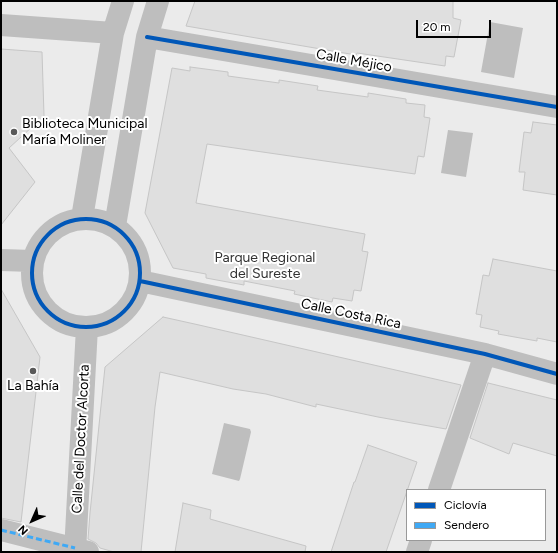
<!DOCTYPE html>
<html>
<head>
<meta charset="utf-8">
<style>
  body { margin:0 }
  #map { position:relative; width:558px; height:553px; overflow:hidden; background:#fff; font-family:Figtree,sans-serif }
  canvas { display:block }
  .frame { position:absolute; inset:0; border:2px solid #000; pointer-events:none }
  .legend { position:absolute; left:406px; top:489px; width:140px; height:52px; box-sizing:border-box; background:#fff; border:1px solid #999; margin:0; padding:5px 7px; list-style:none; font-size:12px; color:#000 }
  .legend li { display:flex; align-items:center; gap:8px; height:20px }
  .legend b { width:20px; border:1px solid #999 }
  .north { position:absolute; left:12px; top:501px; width:40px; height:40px; -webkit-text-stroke:3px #fff; paint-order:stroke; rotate:225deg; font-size:11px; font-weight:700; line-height:16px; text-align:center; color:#000 }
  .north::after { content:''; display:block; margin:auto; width:14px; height:18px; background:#000; clip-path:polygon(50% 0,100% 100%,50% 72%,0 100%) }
  .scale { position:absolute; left:416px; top:20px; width:75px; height:18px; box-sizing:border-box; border:2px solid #000; border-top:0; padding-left:5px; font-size:12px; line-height:14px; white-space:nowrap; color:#000; -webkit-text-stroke:3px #fff; paint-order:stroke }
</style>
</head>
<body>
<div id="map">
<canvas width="558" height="553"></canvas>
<div class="frame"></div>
<ul class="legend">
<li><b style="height:5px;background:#0057b8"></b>Ciclovía</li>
<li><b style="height:5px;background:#3fa9f5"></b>Sendero</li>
</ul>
<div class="north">N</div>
<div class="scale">20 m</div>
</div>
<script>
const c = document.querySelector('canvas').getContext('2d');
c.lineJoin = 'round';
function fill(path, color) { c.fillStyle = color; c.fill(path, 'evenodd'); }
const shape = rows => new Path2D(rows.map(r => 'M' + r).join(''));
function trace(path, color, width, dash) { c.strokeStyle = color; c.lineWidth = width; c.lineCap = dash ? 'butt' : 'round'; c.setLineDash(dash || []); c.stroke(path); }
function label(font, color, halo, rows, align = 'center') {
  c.font = font + ' Figtree,sans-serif'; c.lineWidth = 4; c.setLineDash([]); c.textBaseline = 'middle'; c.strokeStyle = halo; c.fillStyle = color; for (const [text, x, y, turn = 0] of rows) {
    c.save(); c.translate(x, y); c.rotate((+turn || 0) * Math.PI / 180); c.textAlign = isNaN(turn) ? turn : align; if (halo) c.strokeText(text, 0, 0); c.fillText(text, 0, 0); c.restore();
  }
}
fill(shape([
  [1,1,557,1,557,552,1,552],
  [407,490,545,490,545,540,407,540]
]), '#ebebeb');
fill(shape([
  [490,22,523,28,514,78,481,72],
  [448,130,473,133,466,177,441,173],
  [224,423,250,429,251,432,240,479,239,481,212,474]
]), '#bebebe');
const building = shape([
  [195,1,453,1,453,18,461,20,454,57,446,56,445,66,357,53,356,55,186,26,195,1],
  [1,49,42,52,44,116,9,148,35,182,1,225,1,49],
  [190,67,228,72,228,76,279,83,279,80,318,86,317,90,368,97,368,93,406,99,406,103,425,105,424,117,430,118,424,157,418,156,415,174,207,144,196,203,365,234,362,251,368,252,361,291,354,290,352,301,333,298,332,302,294,294,295,291,244,281,244,285,206,278,206,274,173,268,145,213,172,68,190,71,190,67],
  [533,122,557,125,557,195,523,190,525,172,519,172,524,132,531,133,533,122],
  [493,259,557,271,557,342,537,338,537,341,498,334,499,331,480,327,482,315,476,314,483,275,489,276,493,259],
  [1,289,40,357,21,522,1,518,1,289],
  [163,317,199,325,461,385,446,429,378,417,316,404,316,407,266,394,233,389,160,372,155,407,141,552,114,552,100,548,96,543,88,539,90,513,105,367,163,317],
  [488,383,557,400,557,456,513,443,509,454,470,438,488,383],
  [368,445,417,462,386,552,331,552,354,482,355,482,368,445],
  [183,503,211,510,210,519,306,546,305,552,175,552,183,503]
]);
fill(building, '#dfdfdf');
trace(building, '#c6c6c6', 1);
trace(shape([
  [1,25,113,33],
  [147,37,557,107],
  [82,218,113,33,123,1],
  '32 273a54 54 0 1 1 108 0a54 54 0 1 1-108 0Z',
  [115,226,147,37,158,1],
  [1,260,33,261],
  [140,281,485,354,557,374],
  [439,490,485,354],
  [1,530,88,552],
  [75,552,87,327],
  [417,552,421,540]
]), '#bebebe', 22);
trace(shape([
  [1,530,75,548]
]), '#3fa9f5', 3, [6, 3]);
trace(shape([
  [147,37,557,107],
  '32 273a54 54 0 1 1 108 0a54 54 0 1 1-108 0Z',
  [140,281,485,354,557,374]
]), '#0057b8', 4);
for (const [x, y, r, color] of [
  [14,132,4,"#595959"],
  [33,371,4,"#595959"]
]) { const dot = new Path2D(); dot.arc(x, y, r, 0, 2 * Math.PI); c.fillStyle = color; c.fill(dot); trace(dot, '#fff', 1.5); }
label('14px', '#000', '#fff', [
  ["Calle Méjico",354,61,10],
  ["Calle Costa Rica",351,314,12],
  ["Calle del Doctor Alcorta",81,439,-87]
]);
label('14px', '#000', '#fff', [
  ["Biblioteca Municipal",22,124],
  ["María Moliner",22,140],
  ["La Bahía",33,386,"center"]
], 'left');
label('14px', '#323232', '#fff', [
  ["Parque Regional",265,258],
  ["del Sureste",265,274]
]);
</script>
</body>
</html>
